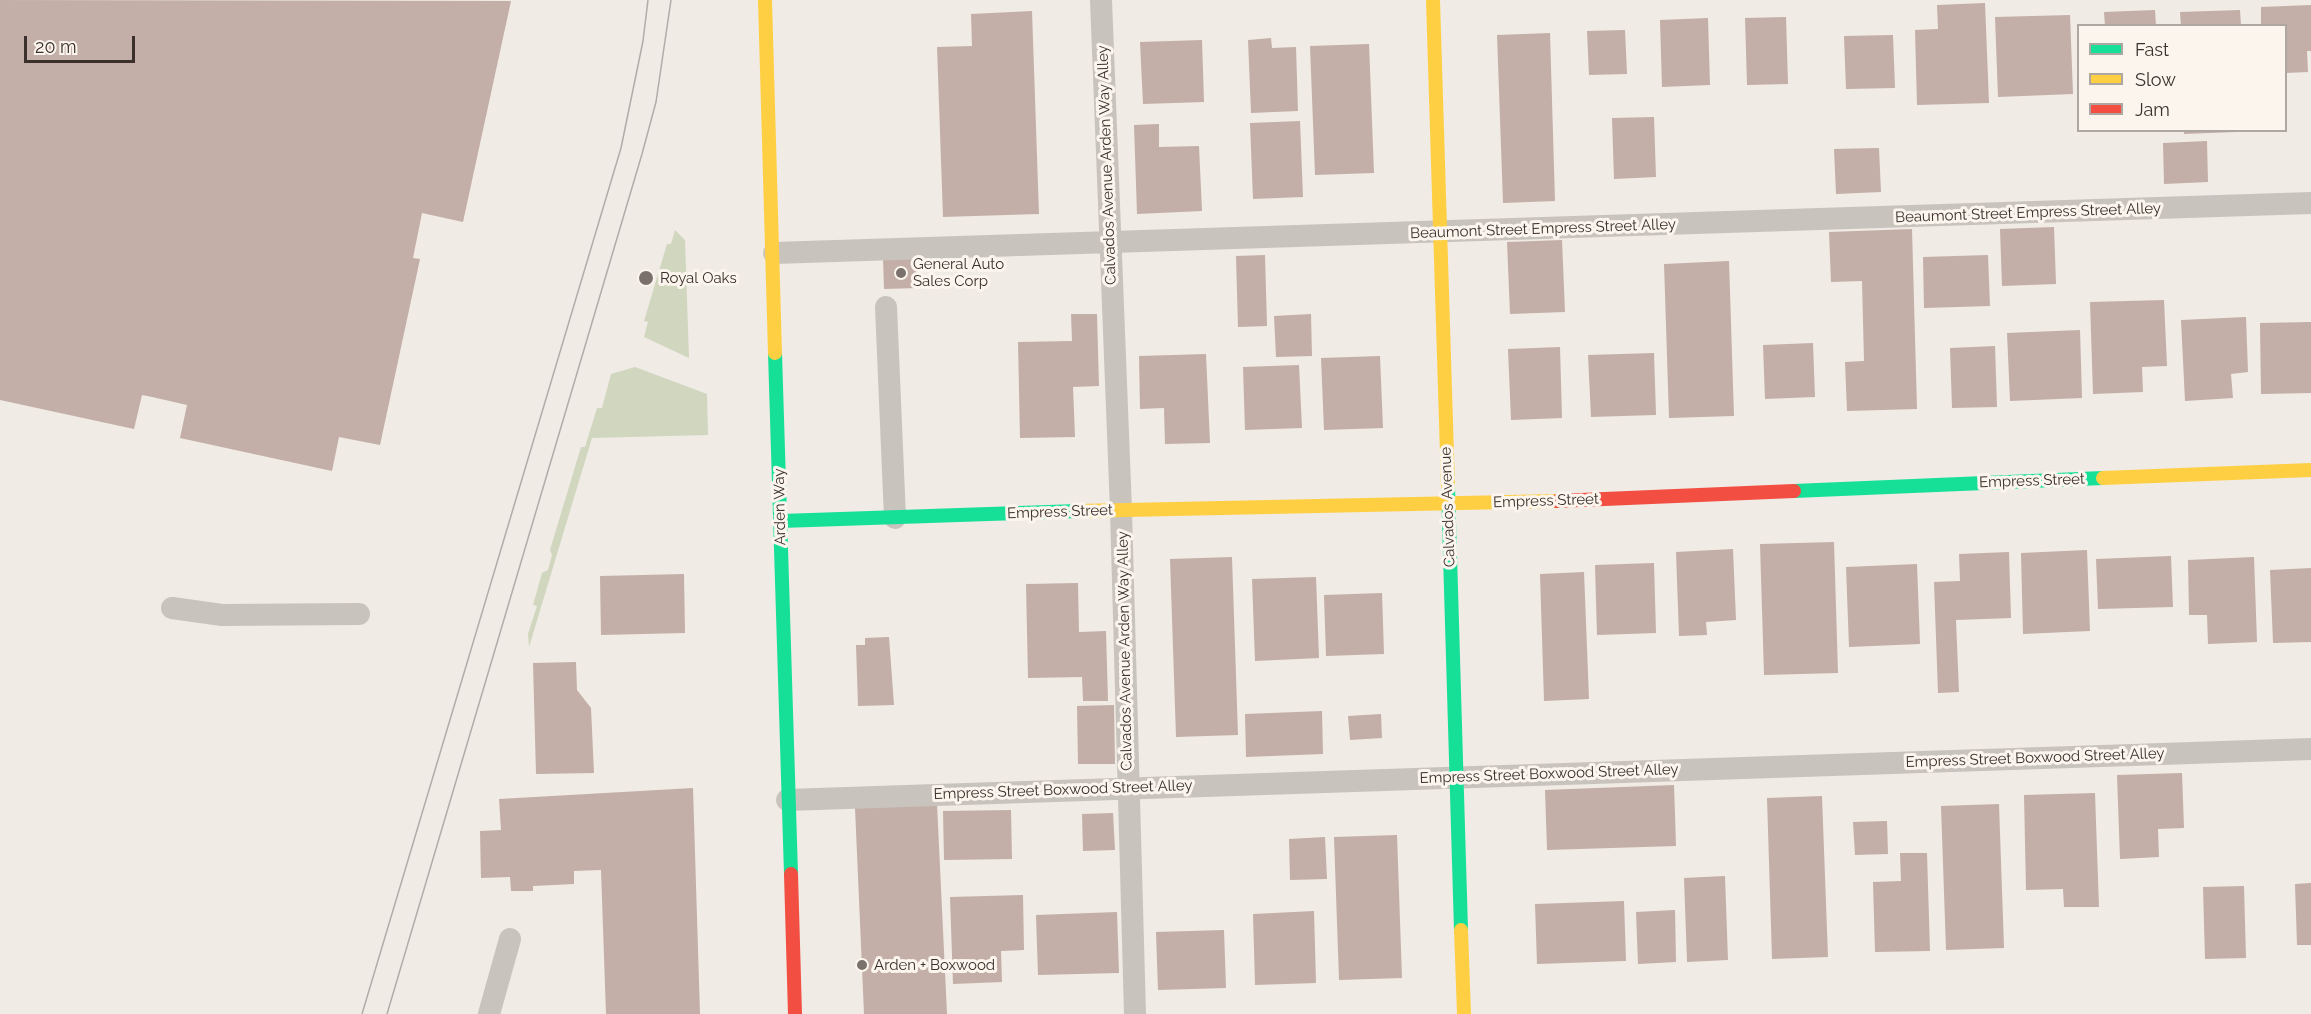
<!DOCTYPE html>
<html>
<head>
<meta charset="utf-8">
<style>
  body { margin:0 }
  #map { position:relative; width:2311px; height:1014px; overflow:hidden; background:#f0ebe5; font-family:Raleway,sans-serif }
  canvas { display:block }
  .legend { position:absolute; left:2077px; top:24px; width:210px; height:108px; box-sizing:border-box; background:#fbf5ee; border:2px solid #aea6a0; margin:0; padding:8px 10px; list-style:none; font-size:18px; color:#3b302b }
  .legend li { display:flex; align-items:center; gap:12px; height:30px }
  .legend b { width:30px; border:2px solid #aea6a0 }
  .scale { position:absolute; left:24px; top:36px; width:111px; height:27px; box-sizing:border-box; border:3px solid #3b302b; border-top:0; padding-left:8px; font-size:18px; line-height:21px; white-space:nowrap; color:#3b302b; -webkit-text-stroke:4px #fbf5ee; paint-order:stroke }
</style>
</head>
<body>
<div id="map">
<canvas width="2311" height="1014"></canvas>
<ul class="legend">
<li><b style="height:8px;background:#16e098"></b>Fast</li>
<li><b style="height:8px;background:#ffcf43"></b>Slow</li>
<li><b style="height:8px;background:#f24e42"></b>Jam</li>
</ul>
<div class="scale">20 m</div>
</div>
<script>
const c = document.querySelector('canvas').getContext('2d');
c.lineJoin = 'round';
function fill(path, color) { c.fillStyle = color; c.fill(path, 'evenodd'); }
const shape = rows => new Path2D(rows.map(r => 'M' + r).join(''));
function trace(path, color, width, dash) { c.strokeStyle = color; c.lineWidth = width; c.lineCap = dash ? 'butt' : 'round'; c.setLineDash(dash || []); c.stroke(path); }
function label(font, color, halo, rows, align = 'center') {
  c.font = font + ' Raleway,sans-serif'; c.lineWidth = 6; c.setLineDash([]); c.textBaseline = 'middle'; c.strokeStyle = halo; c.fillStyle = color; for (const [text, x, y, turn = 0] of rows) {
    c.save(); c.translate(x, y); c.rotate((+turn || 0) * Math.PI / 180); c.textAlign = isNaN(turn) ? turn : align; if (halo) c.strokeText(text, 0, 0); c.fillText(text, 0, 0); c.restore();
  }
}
fill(shape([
  [675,230,685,240,689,358,644,337,648,322,644,321,667,244,671,244],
  [635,367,707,394,708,435,592,438,529,647,528,634,537,606,533,605,542,573,548,570,552,555,550,550,581,447,585,447,597,408,602,408,611,374]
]), '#d1d6bf');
fill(shape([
  [0,0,511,1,463,222,422,213,413,258,420,259,380,445,339,437,332,471,180,438,187,405,152,397,142,395,134,429,0,400],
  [1985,3,1989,103,1917,105,1915,30,1938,29,1937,5],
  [2311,5,2311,51,2307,51,2308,72,2286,73,2286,26,2261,26,2261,7],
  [2155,10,2156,26,2105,26,2104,12],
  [2240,10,2241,26,2181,26,2180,12],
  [1032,11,1039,214,943,217,937,47,972,46,971,14],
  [2070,15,2073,94,1998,97,1995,17],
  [1786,17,1788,84,1747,85,1745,18],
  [1708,18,1710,85,1662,87,1660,20],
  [1625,30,1627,74,1589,75,1587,31],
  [1550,33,1555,201,1503,203,1497,35],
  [1893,35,1895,88,1846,89,1844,36],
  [1271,38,1272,48,1296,47,1298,111,1251,113,1248,40],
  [1202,40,1204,102,1143,104,1140,42],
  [1369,44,1374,173,1315,175,1310,46],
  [1654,117,1656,177,1614,179,1612,118],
  [1300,121,1303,197,1253,199,1250,123],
  [1159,124,1159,147,1199,146,1202,211,1137,214,1134,125],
  [2184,130,2236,130,2236,132,2184,134],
  [2207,141,2208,182,2164,184,2163,143],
  [1879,148,1881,192,1836,194,1834,149],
  [2054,227,2056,284,2002,286,2000,229],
  [1912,229,1917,409,1847,411,1845,362,1864,361,1862,281,1831,282,1829,232],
  [1562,240,1565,312,1510,314,1507,242],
  [1265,255,1267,326,1238,327,1236,256],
  [1988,255,1990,306,1924,308,1923,257],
  [917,257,918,288,884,289,883,258],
  [1729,261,1734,416,1669,418,1664,264],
  [2164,300,2167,366,2142,367,2143,392,2093,394,2090,302],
  [1071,314,1097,314,1099,386,1073,387,1075,437,1020,438,1018,342,1072,341],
  [1311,314,1312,356,1276,357,1274,316],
  [2246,317,2248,372,2231,374,2233,398,2185,401,2181,320],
  [2311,322,2311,393,2261,394,2260,323],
  [2080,330,2082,398,2010,401,2007,333],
  [1813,343,1815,397,1765,399,1763,345],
  [1995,346,1997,407,1952,408,1950,348],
  [1560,347,1562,418,1511,420,1508,349],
  [1654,353,1656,415,1591,417,1588,355],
  [1206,354,1210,443,1165,444,1164,408,1140,409,1139,356],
  [1380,356,1383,428,1324,430,1321,358],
  [1299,365,1302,428,1245,430,1243,367],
  [1834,542,1838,673,1764,675,1760,544],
  [1733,549,1736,620,1706,622,1707,635,1679,636,1676,552],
  [2087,550,2090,631,2023,634,2021,553],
  [2009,552,2011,618,1956,620,1959,692,1938,693,1934,582,1960,581,1959,554],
  [2171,556,2173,607,2098,609,2096,559],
  [1232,557,1238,735,1176,737,1170,559],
  [2254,557,2257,642,2208,644,2207,615,2189,615,2188,560],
  [1654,563,1656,633,1597,635,1595,565],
  [1917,564,1920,644,1849,647,1846,567],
  [2311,568,2311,642,2273,643,2270,570],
  [1584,572,1589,699,1544,701,1540,574],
  [684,574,685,633,601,635,600,576],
  [1316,577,1319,658,1255,661,1252,579],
  [1078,583,1079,632,1106,631,1108,701,1083,701,1082,677,1028,678,1026,584],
  [1382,593,1384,654,1326,656,1324,595],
  [889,637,894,705,858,706,856,645,865,645,865,638],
  [576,662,577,690,591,708,594,773,536,774,533,663],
  [1114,705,1115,764,1078,764,1077,706],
  [1322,711,1323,754,1246,757,1245,714],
  [1381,714,1382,738,1350,740,1348,716],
  [2182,773,2184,828,2158,829,2159,857,2120,859,2117,775],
  [1674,785,1676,846,1547,850,1545,790],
  [693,788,700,1014,606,1014,601,870,574,871,574,884,533,886,533,891,511,891,510,877,481,878,480,831,501,830,499,799],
  [2095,793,2099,907,2064,907,2063,889,2026,890,2024,795],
  [1822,796,1828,957,1772,959,1767,798],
  [937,804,947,1014,864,1014,855,808],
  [1999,804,2004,948,1946,950,1941,806],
  [1011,810,1012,859,944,860,943,811],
  [1113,813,1115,850,1083,851,1082,814],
  [1887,821,1888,854,1855,855,1853,822],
  [1397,835,1402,978,1339,980,1334,837],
  [1325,837,1327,879,1290,880,1289,839],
  [1900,853,1927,853,1930,951,1875,952,1873,882,1901,881],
  [1725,876,1728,960,1687,962,1684,878],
  [2311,883,2311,945,2297,945,2295,884],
  [2244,886,2246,958,2205,959,2203,887],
  [1023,895,1024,950,1001,951,1002,982,953,984,950,897],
  [1624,901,1626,961,1537,964,1535,904],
  [1675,910,1676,962,1638,964,1636,912],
  [1314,911,1316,983,1255,985,1253,914],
  [1117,912,1119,973,1038,975,1036,915],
  [1224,930,1226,988,1158,990,1156,932]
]), '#c3afa7');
trace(shape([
  [1101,0,1121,510,1135,1014],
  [774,253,2311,203],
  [886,307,895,518],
  [172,608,222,615,359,614],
  [787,800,2311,749],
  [489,1014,510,939]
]), '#c9c3be', 22);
trace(shape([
  [775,353,791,874],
  [1448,487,1461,930],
  [1794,491,2103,478],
  [781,521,1078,511]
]), '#16e098', 14);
trace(shape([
  [765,0,775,353],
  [1433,0,1448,487],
  [2103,478,2311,470],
  [1078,511,1557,501],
  [1461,930,1464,1014]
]), '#ffcf43', 14);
trace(shape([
  [1557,501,1794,491],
  [791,874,795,1014]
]), '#f24e42', 14);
trace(shape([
  [362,1014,621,148,643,41,648,0],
  [387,1014,642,154,656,102,671,0]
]), '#b1aca8', 1.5);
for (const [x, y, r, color] of [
  [901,273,6,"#7a716c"],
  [646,278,8,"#7a716c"],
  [862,965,6,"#7a716c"]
]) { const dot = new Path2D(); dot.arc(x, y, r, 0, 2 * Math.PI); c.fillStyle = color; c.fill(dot); trace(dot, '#fbf5ee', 2); }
label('15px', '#3b302b', '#fbf5ee', [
  ["Calvados Avenue Arden Way Alley",1107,165,-92],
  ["Beaumont Street Empress Street Alley",2028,213,-2],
  ["Beaumont Street Empress Street Alley",1543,229,-2],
  ["Empress Street",2032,481,-2],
  ["Empress Street",1546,501,-2],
  ["Arden Way",780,507,-91],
  ["Calvados Avenue",1448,507,-92],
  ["Empress Street",1060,512,-2],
  ["Calvados Avenue Arden Way Alley",1125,651,-91],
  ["Empress Street Boxwood Street Alley",2035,758,-2],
  ["Empress Street Boxwood Street Alley",1549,774,-2],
  ["Empress Street Boxwood Street Alley",1063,790,-2]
]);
label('15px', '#3b302b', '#fbf5ee', [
  ["General Auto",913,264],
  ["Sales Corp",913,281],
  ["Royal Oaks",660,278],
  ["Arden + Boxwood",874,965]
], 'left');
</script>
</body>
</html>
